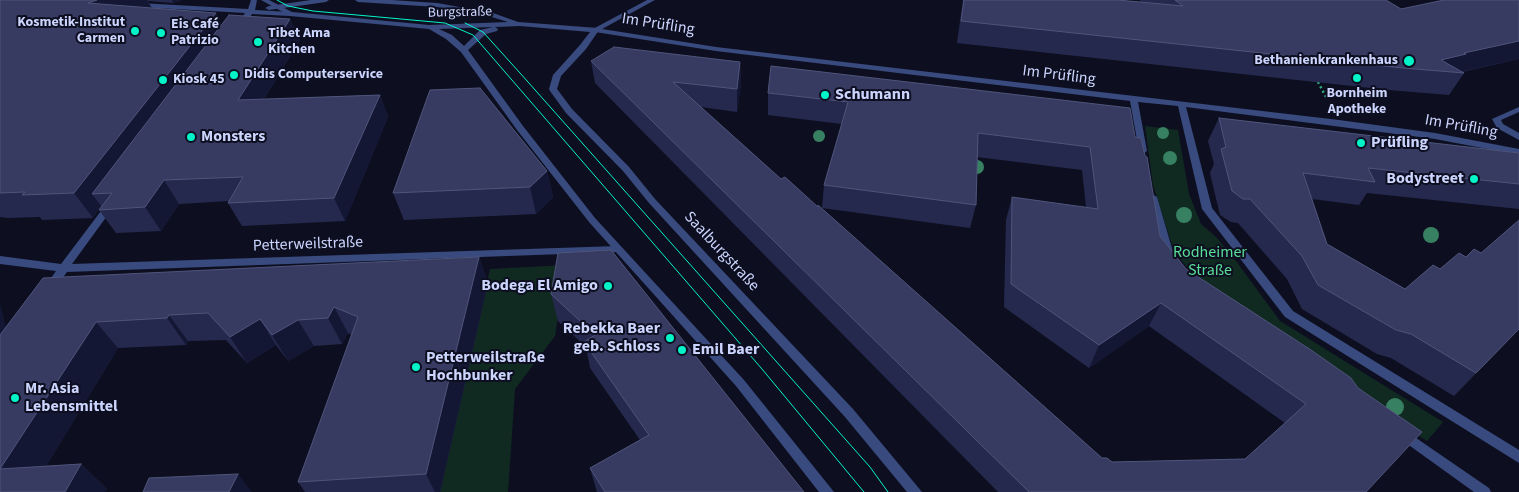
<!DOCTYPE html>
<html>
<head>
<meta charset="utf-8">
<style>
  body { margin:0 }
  canvas { display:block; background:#0d0f20 }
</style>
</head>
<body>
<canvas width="1519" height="492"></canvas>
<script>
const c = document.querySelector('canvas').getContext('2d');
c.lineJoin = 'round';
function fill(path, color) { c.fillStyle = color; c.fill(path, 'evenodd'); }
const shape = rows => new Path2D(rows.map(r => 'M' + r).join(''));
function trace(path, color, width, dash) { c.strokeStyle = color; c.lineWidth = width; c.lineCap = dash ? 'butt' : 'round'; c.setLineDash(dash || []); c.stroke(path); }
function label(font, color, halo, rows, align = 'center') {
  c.font = font + ' "Source Sans 3",sans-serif'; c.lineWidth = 4; c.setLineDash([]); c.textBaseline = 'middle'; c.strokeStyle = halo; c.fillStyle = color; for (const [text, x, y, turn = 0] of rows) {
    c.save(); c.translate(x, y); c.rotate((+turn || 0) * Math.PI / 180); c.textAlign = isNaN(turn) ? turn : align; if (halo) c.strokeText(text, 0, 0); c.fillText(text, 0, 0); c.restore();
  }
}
fill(shape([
  [1145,126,1178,130,1189,194,1201,224,1217,238,1236,261,1280,321,1443,422,1427,441,1215,302,1174,251,1153,185],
  [566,265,555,336,515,389,508,492,440,492,490,269]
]), '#102a21');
trace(shape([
  [1318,82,1327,99]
]), '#2fb083', 2.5, [2, 3]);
fill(shape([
  [251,0,257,0,255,10,290,12,294,14,290,16,252,14,242,29,239,29,235,27,245,13,139,7,135,5,139,3,248,9,251,0],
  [311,0,329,0,326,2,269,10,265,8,269,6,311,0],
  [647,0,655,0,602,29,716,47,1339,120,1435,133,1519,149,1519,155,1435,139,1186,107,1212,208,1293,311,1519,450,1519,463,1285,317,1202,209,1178,106,1138,102,1147,151,1143,154,1139,151,1130,101,716,51,595,32,591,30,647,0],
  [1519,107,1519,112,1501,120,1503,124,1519,133,1519,140,1497,128,1492,119,1519,107],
  [1152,194,1157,197,1174,255,1173,258,1169,259,1164,255,1147,197,1152,194],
  [110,202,115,205,72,264,618,246,623,249,618,252,67,272,53,291,49,292,45,291,44,288,56,271,0,264,0,256,61,264,107,203,110,202],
  [1403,429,1489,488,1491,492,1474,492,1399,438,1397,434,1399,430,1403,429]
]), '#384a7e');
fill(shape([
  [261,0,269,0,292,12,429,25,508,22,492,17,437,7,358,2,355,0,391,0,437,3,493,13,518,22,598,28,599,30,586,49,561,76,557,89,572,109,629,167,655,199,853,409,922,492,907,492,845,417,649,203,623,171,566,113,550,91,549,89,553,75,580,45,590,32,520,26,495,27,498,29,497,31,486,34,468,50,523,126,595,218,744,380,834,492,819,492,736,386,589,222,517,130,461,52,446,39,429,29,290,16,261,0],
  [493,27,480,30,464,46,452,35,439,29,493,27]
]), '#384a7e');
trace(shape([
  [277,0,288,6,313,11,445,23,473,35,762,369,864,492],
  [465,23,483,32,520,73,870,467,888,492]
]), '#03f4c8', 1);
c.fillStyle = '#378061';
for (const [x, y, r] of [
  [1163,133,6],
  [819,136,6],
  [1170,158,7],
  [977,167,7],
  [1184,215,8],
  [1431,235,8],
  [1395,407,9]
]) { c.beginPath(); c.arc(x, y, r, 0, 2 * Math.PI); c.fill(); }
fill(shape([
  [0,0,182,0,173,3,148,1,152,8,216,13,221,25,290,19,300,40,264,99,380,95,388,117,345,221,242,226,228,203,229,201,179,204,161,231,116,233,99,210,101,206,93,218,42,220,40,217,8,218,0,217],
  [963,0,1118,0,1142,2,1139,0,1386,0,1401,9,1519,0,1519,59,1462,72,1464,73,1449,95,1389,90,957,43],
  [591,61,740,62,741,84,737,112,701,107,781,179,818,207,1102,458,1112,462,1245,459,1285,423,1149,326,1089,368,1004,307,1006,220,1012,197,1086,207,1082,170,977,157,976,205,970,228,822,208,824,185,842,124,768,115,768,93,1135,137,1160,236,1186,269,1311,350,1366,492,998,492,595,83],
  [1219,118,1519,153,1519,209,1367,193,1359,205,1312,199,1327,244,1405,289,1519,329,1454,396,1391,358,1377,354,1302,309,1287,279,1238,223,1231,222,1220,215,1210,173,1214,164,1208,141],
  [547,171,553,197,536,214,404,220,393,193],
  [479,257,488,283,440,492,305,492,298,482,352,335,348,333,342,344,314,346,288,361,276,345,247,363,226,340,188,341,186,345,118,348,46,466,81,464,107,489,0,492,6,327],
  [551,294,804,492,597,492,590,468,640,440,590,368,586,347,558,321]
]), '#26294e');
fill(shape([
  [97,0,147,0,152,9,88,3],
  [172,0,182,0,173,3],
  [216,13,227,36,92,194,101,206,93,218,74,193],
  [290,19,300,40,249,123,238,100],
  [1519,41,1519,59,1459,72,1441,60,1464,53],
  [740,62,741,84,737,112,737,89],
  [380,95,388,117,345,221,334,198],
  [547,171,553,197,536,214,530,187],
  [164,180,179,204,161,231,145,207],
  [479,257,488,283,440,492,435,492,426,474],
  [0,303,7,332,0,354],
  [1161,303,1149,326,1089,368,1099,345],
  [334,307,348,333,342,344,328,318],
  [169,315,188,341,186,345,167,318],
  [260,319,276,345,247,363,230,337],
  [298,320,314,346,288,361,272,335],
  [96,322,118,348,30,492,0,469],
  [81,464,107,489,105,492,65,492],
  [238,474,252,492,229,492]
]), '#141734');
const building = shape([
  [0,0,97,0,88,3,216,13,74,193,22,195,25,192,0,193,0,0],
  [964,0,1118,0,1183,6,1175,0,1386,0,1401,9,1444,0,1519,0,1519,41,1464,53,1466,54,1441,60,1464,73,1403,68,961,21,964,0],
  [229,15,290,19,238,100,380,95,334,198,228,203,243,177,164,180,145,207,99,210,112,193,92,194,229,15],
  [614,47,740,62,737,89,673,82,781,179,785,177,818,207,818,205,1102,458,1107,458,1112,462,1245,459,1306,404,1161,303,1099,345,1011,284,1012,197,1098,209,1090,147,978,133,976,205,824,185,848,102,768,93,771,66,1130,108,1135,137,1141,138,1145,156,1147,157,1160,236,1186,269,1311,350,1351,378,1358,388,1422,432,1366,492,1029,492,591,61,614,47],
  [480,88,547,171,530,187,393,193,430,90,480,88],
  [1219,118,1519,153,1519,184,1368,168,1375,182,1303,173,1327,244,1405,289,1433,265,1440,269,1459,253,1466,257,1474,249,1481,253,1519,220,1519,329,1476,373,1411,334,1396,330,1318,285,1302,256,1250,199,1243,199,1232,191,1221,149,1226,147,1219,118],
  [611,250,804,492,605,492,590,468,649,435,584,342,595,335,551,294,558,253,611,250],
  [479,257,426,474,298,482,358,317,334,307,328,318,298,320,272,335,260,319,230,337,208,313,169,315,167,318,96,322,0,469,0,335,43,278,479,257],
  [81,464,65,492,0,492,0,469,81,464],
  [238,474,229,492,143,492,149,478,238,474]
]);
fill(building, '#373b61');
trace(building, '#4f547a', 1);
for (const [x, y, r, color] of [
  [135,31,5,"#03f4c8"],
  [161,33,5,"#03f4c8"],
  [258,42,5,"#03f4c8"],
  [1409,61,6,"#03f4c8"],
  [234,75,5,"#03f4c8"],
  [1357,78,5,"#03f4c8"],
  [163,80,5,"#03f4c8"],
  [825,95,5,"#03f4c8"],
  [191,137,5,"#03f4c8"],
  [1361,143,5,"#03f4c8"],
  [1474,179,5,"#03f4c8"],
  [608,286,5,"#03f4c8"],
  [670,338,5,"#03f4c8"],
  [682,350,5,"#03f4c8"],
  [416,367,5,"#03f4c8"],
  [15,398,5,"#03f4c8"]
]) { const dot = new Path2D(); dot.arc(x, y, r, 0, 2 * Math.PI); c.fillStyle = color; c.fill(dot); trace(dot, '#0d0f20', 2); }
label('14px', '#ccd5fe', '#0d0f20', [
  ["Burgstraße",460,13,-1]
]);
label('bold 14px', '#ccd5fe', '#0d0f20', [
  ["Kosmetik-Institut",125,23,"right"],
  ["Carmen",125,39,"right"],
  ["Eis Café",171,25],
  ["Patrizio",171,41],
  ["Tibet Ama",268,34],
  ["Kitchen",268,50],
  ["Bethanienkrankenhaus",1398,61,"right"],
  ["Didis Computerservice",244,75],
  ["Kiosk 45",173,80],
  ["Bornheim",1357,94,"center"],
  ["Apotheke",1357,110,"center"]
], 'left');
label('16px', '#ccd5fe', '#0d0f20', [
  ["Im Prüfling",658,25,9],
  ["Im Prüfling",1059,76,7],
  ["Im Prüfling",1461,127,10],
  ["Petterweilstraße",308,245,-2],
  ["Saalburgstraße",721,252,47]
]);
label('bold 16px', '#ccd5fe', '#0d0f20', [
  ["Schumann",835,95],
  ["Monsters",201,137],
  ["Prüfling",1371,143],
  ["Bodystreet",1464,179,"right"],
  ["Bodega El Amigo",598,286,"right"],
  ["Rebekka Baer",660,329,"right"],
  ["geb. Schloss",660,347,"right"],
  ["Emil Baer",692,350],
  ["Petterweilstraße",426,358],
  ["Hochbunker",426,376],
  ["Mr. Asia",25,389],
  ["Lebensmittel",25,407]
], 'left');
label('16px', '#5add97', '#0d0f20', [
  ["Rodheimer",1210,253],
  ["Straße",1210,271]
]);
</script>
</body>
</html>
